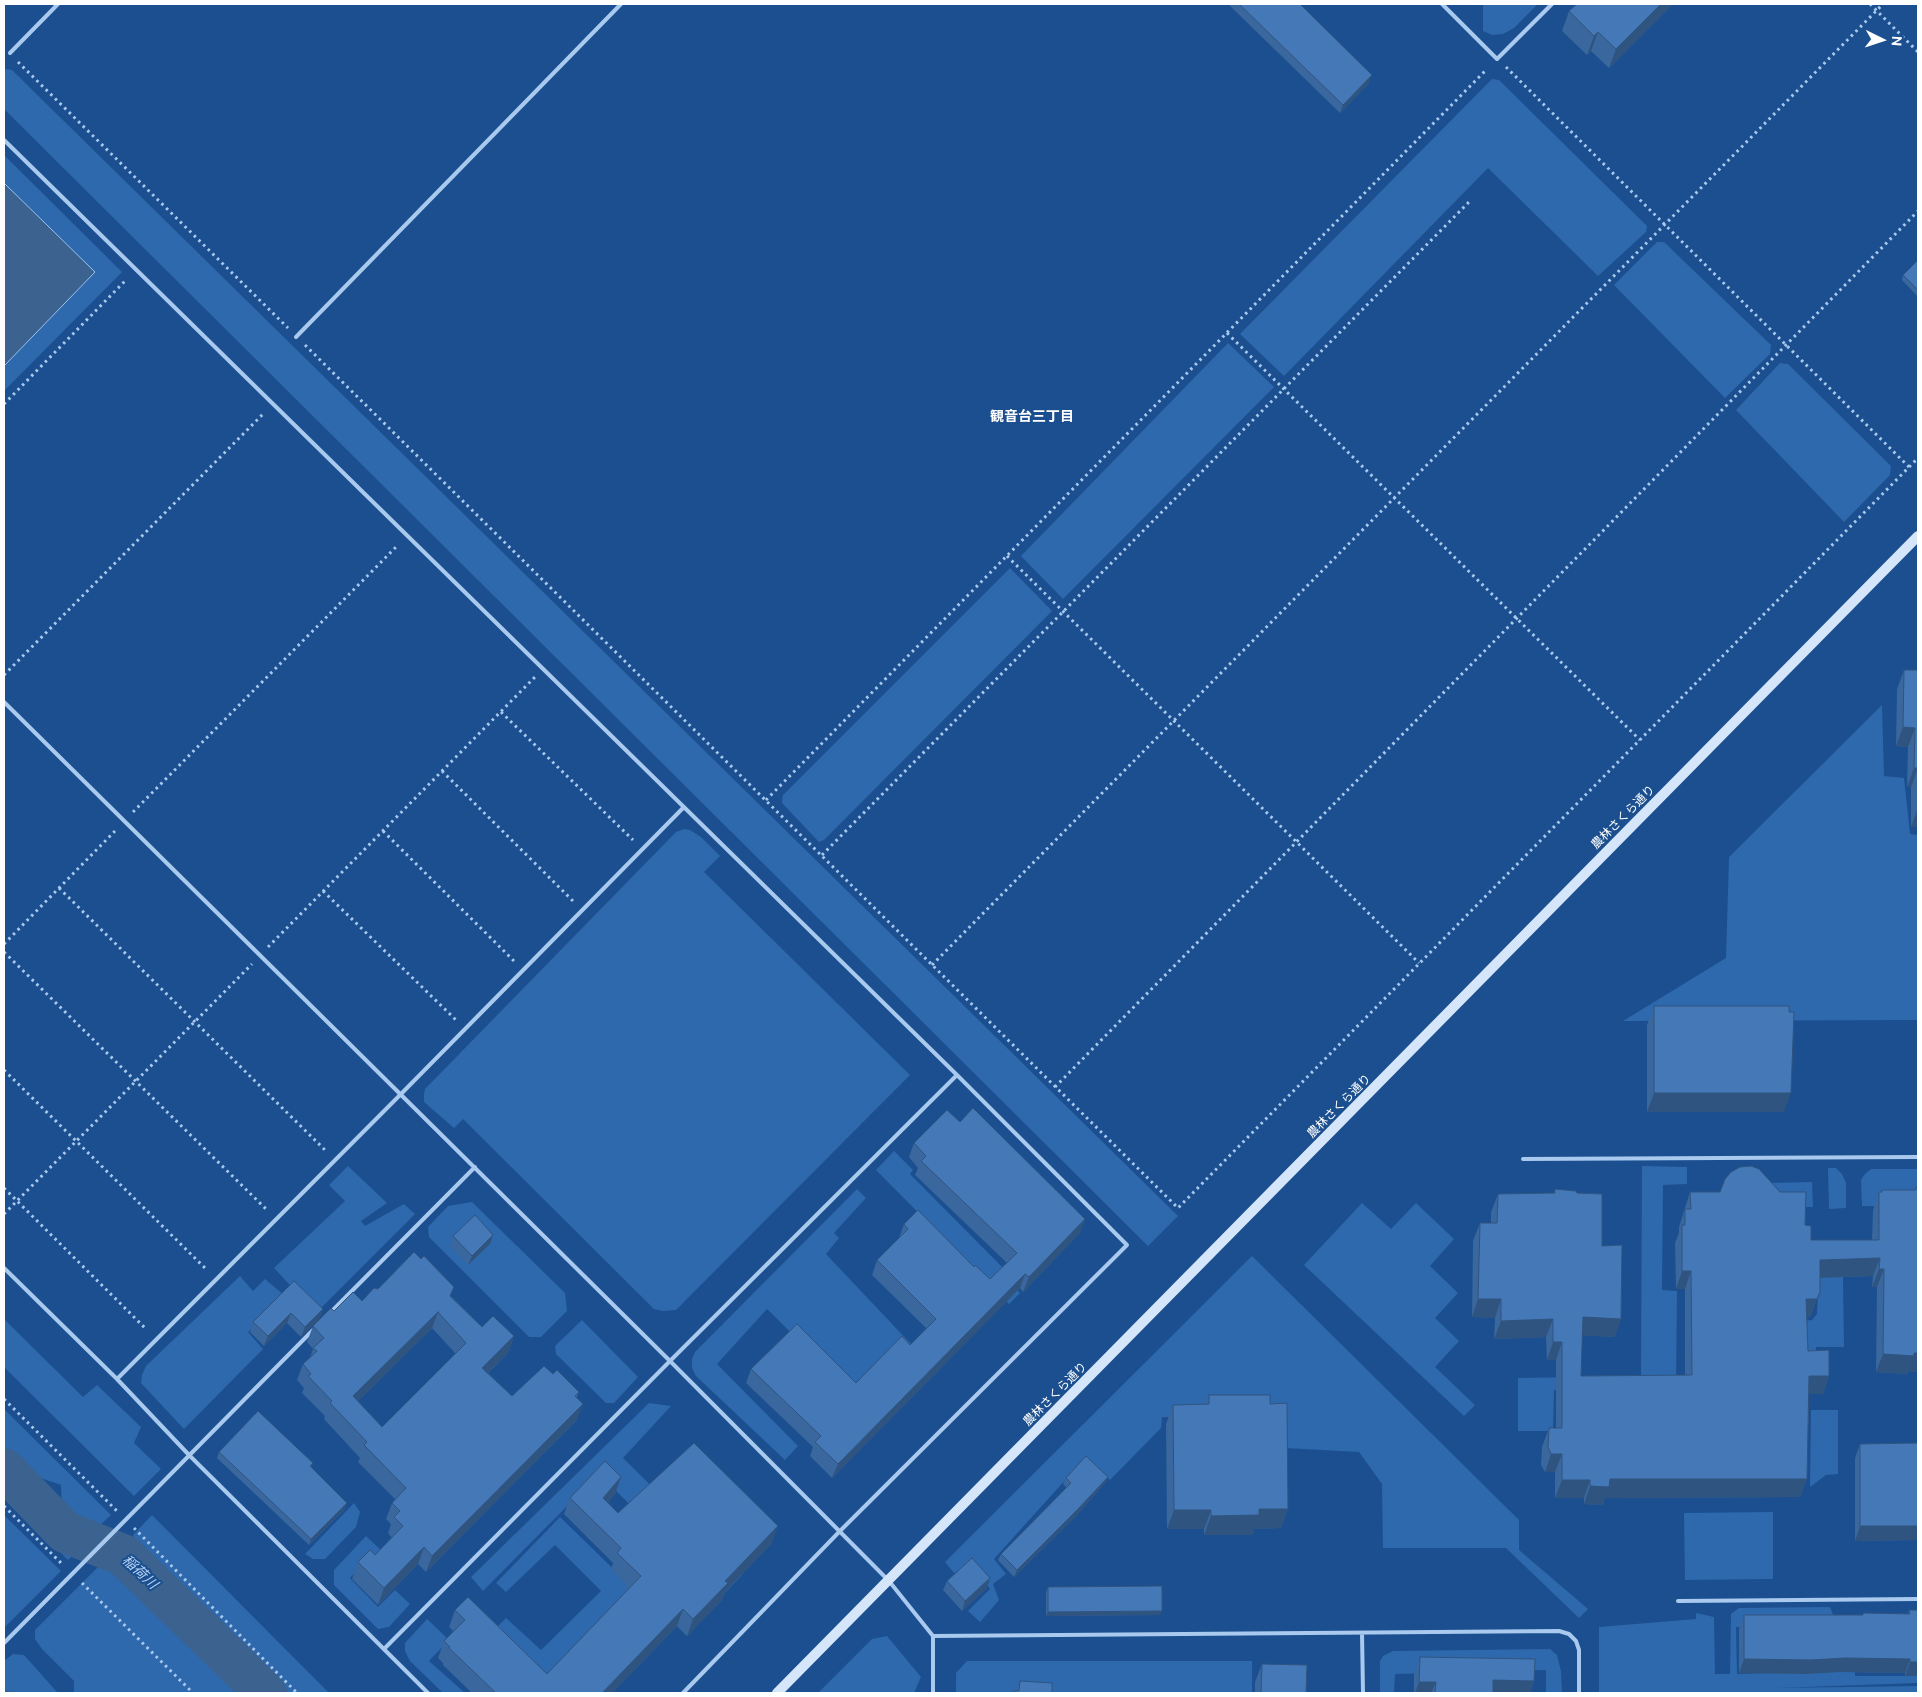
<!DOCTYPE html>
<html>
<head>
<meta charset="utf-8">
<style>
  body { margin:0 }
  #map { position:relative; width:1922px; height:1697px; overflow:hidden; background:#1b4f8f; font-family:Ubuntu,sans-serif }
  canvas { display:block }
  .frame { position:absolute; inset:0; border:5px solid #fff; pointer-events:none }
  .north { position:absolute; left:1857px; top:15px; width:50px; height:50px; -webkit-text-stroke:4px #1b4f8f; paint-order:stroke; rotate:94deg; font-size:14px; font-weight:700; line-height:20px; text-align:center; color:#fff }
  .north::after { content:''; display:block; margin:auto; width:18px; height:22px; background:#fff; clip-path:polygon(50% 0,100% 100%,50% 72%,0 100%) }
</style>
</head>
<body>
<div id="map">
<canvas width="1922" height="1697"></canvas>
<div class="frame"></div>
<div class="north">N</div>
</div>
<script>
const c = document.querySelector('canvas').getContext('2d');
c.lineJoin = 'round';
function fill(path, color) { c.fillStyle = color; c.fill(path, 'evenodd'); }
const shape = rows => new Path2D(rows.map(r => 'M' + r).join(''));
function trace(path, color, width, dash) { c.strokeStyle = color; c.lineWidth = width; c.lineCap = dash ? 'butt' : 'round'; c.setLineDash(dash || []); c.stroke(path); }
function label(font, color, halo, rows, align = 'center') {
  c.font = font + ' Ubuntu,"Noto Sans JP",sans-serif'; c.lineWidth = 4; c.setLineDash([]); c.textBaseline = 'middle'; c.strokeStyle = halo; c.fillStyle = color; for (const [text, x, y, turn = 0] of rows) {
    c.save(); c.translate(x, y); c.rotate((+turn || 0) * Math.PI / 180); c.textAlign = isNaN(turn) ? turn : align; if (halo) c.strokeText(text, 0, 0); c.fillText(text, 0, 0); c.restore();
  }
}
fill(shape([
  [1483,4,1538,4,1514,28,1503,34,1492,35,1483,31],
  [6,69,12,70,1178,1216,1148,1246,4,109,4,71],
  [1492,79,1499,80,1647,226,1646,232,1598,276,1488,168,1284,376,1240,334],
  [4,155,122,272,4,391,4,366,95,272,4,183],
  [1657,242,1664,242,1771,345,1770,354,1725,398,1614,285],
  [1228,343,1274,387,1063,599,1021,556],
  [1780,363,1788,364,1891,466,1890,475,1844,522,1736,410],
  [1010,568,1052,611,824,840,819,842,782,803,783,795],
  [1882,705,1884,776,1904,778,1910,834,1918,835,1918,1020,1623,1021,1726,958,1729,857],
  [684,829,690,830,701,837,720,856,704,872,910,1075,676,1310,663,1311,654,1309,463,1119,454,1128,424,1102,424,1094,425,1089,676,832],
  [894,1151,913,1170,910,1174,1004,1269,1000,1273,1020,1293,1009,1304,876,1170],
  [348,1166,387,1203,361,1221,365,1226,404,1204,415,1214,316,1313,274,1268,345,1201,329,1185],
  [1642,1166,1687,1167,1687,1184,1663,1185,1662,1290,1677,1291,1676,1388,1554,1390,1553,1431,1518,1431,1518,1378,1641,1376],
  [1828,1168,1836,1168,1842,1174,1846,1183,1846,1208,1829,1209],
  [1871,1169,1918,1169,1918,1206,1862,1206,1861,1180,1865,1174],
  [1812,1182,1813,1207,1771,1207,1771,1183],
  [857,1189,866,1198,834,1233,839,1238,826,1254,911,1344,857,1398,767,1309,717,1364,798,1446,785,1460,696,1376,692,1368,692,1359,695,1352],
  [472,1202,565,1293,567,1311,541,1337,529,1337,429,1237,428,1227,448,1206],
  [1362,1203,1391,1229,1416,1203,1454,1239,1430,1266,1458,1293,1435,1318,1459,1341,1435,1367,1475,1405,1464,1416,1304,1265],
  [1252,1256,1519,1520,1519,1550,1588,1609,1579,1618,1506,1548,1383,1548,1382,1484,1359,1452,1285,1448,1198,1417,1162,1417,1161,1428,1110,1480,1086,1457,994,1559,1006,1574,993,1584,999,1600,980,1622,968,1611,990,1589,970,1564,954,1573,945,1562],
  [1803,1259,1843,1277,1844,1347,1816,1347,1815,1368,1802,1369,1801,1321,1812,1320,1817,1314,1818,1293],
  [240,1276,253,1291,265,1279,285,1296,248,1332,263,1349,184,1429,141,1383,142,1375,146,1366],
  [4,1319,83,1397,97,1385,141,1427,134,1443,161,1469,134,1496,4,1367],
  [582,1320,638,1377,614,1403,606,1403,556,1354,555,1346],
  [649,1403,671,1406,623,1458,742,1575,722,1596,599,1474,483,1591,471,1577],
  [4,1409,111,1515,97,1528,77,1526,62,1512,61,1485,29,1474,4,1451],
  [1811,1410,1838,1410,1838,1474,1826,1475,1810,1487],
  [4,1483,61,1540,80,1548,68,1560,4,1496],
  [354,1503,360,1512,356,1527,325,1559,313,1559,305,1554],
  [1773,1512,1773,1579,1685,1580,1684,1513],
  [4,1515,61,1571,4,1628],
  [152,1515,329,1693,281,1693,137,1546,133,1535],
  [560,1517,634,1589,539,1685,488,1636,506,1618,541,1650,601,1591,555,1545,506,1592,496,1583],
  [366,1536,404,1572,363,1564,350,1578,378,1607,395,1590,410,1604,389,1627,378,1629,334,1585,334,1570],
  [107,1558,236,1693,74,1693,74,1681,42,1649,35,1639,35,1630],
  [1830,1607,1834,1617,1835,1625,1736,1627,1737,1674,1851,1671,1856,1629,1855,1676,1918,1676,1918,1683,1776,1688,1918,1686,1918,1693,1599,1693,1599,1627,1696,1619,1696,1613,1714,1617,1715,1674,1730,1674,1731,1614,1739,1608],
  [427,1619,449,1640,429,1661,465,1693,443,1693,410,1661,405,1651,405,1643],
  [887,1636,921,1677,914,1693,818,1693,872,1639],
  [1550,1649,1557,1655,1561,1671,1562,1693,1546,1693,1546,1670,1395,1674,1394,1693,1380,1693,1380,1661,1383,1656,1393,1651],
  [13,1654,24,1655,58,1693,4,1693,4,1661],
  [967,1661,1252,1661,1252,1693,1004,1692,1004,1693,956,1693,956,1673]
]), '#2e69ad');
const water = shape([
  [4,183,95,272,4,366,4,183]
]);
fill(water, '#3c6290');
trace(water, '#9cc4f0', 1);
trace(shape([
  [4,1469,65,1532,123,1555,266,1693]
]), '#3c6290', 42);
trace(shape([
  [1870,4,1918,52],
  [18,62,288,328],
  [1506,67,1909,467],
  [1227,333,1640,740],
  [305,345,1178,1208,1918,458],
  [4,404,127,279],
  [1007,556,1419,963],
  [4,675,264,413],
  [501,712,633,840],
  [442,771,573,901],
  [766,800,1487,69],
  [133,812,398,545],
  [383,831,514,961],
  [822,855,1469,202],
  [59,888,326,1151],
  [323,891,456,1020],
  [4,944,115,831],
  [268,947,535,677],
  [4,952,267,1210],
  [932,965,1883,4],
  [4,1070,207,1270],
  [1055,1087,1918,211],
  [4,1188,147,1330],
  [4,1214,252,964],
  [4,1399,117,1511],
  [4,1506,63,1565],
  [134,1528,297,1693],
  [82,1583,193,1693]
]), '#a9c9ee', 3, [2.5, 4]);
trace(shape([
  [1442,4,1497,59,1552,4],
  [10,53,58,4],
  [4,140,957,1075,1127,1245,839,1532,683,1693],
  [296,337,621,4],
  [4,702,670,1361,889,1581,933,1636,933,1693],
  [1523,1159,1918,1157],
  [4,1268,117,1379,189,1455,428,1693],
  [330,1313,475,1167],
  [117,1379,400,1095,684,807],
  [1678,1601,1918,1599],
  [1362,1633,1363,1693],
  [933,1636,1559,1631,1569,1634,1576,1641,1579,1650,1579,1693],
  [4,1643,313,1330],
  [384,1649,670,1361,957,1075]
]), '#a9c9ee', 4);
trace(shape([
  [777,1693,1918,536]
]), '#d6e6fa', 10);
fill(shape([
  [1228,4,1300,4,1369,83,1340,113],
  [1577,4,1673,4,1609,68,1591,51,1587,55,1562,31,1569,11],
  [1918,260,1918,297,1902,280,1903,275],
  [1904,670,1918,670,1918,827,1911,827,1911,787,1907,787,1908,747,1896,746,1897,689],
  [1654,1006,1784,1112,1647,1112,1647,1025],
  [960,1122,1085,1219,1079,1234,1023,1292,1020,1288,832,1478,810,1456,813,1447,746,1383,751,1369,856,1383,910,1345,926,1328,872,1275,877,1260,899,1238,904,1224,974,1267,990,1279,1007,1263,915,1175,918,1168,909,1157,914,1143],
  [1916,1187,1918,1188,1918,1372,1908,1371,1907,1374,1876,1372,1877,1287,1872,1287,1873,1276,1820,1278,1813,1310,1810,1317,1807,1317,1808,1351,1829,1376,1823,1394,1809,1394,1807,1479,1800,1497,1605,1498,1603,1505,1584,1504,1584,1498,1555,1498,1555,1472,1545,1472,1541,1465,1542,1447,1549,1428,1556,1428,1556,1360,1547,1360,1546,1337,1494,1339,1495,1318,1472,1317,1473,1241,1480,1223,1491,1223,1491,1212,1498,1194,1554,1193,1555,1189,1602,1246,1615,1337,1582,1335,1581,1376,1685,1375,1685,1289,1676,1289,1675,1243,1679,1233,1679,1227,1690,1192,1805,1225,1811,1240,1872,1240,1873,1210,1879,1192,1915,1190],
  [453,1236,490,1244,468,1265,450,1246],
  [294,1281,323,1309,319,1319,301,1337,287,1323,264,1346,250,1332,253,1322],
  [451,1296,482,1327,514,1336,508,1353,488,1373,512,1396,553,1374,579,1392,577,1397,577,1420,426,1572,418,1564,378,1605,352,1579,358,1562,375,1555,392,1538,388,1533,391,1524,386,1519,392,1503,395,1499,358,1462,360,1458,324,1419,325,1416,302,1393,304,1388,297,1380,303,1364,310,1358,313,1349,307,1342,313,1326,334,1311,362,1301],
  [432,1328,456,1354,382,1427,358,1401],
  [1209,1395,1270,1404,1288,1509,1281,1528,1254,1529,1252,1535,1204,1535,1204,1529,1167,1529,1166,1424,1173,1405,1206,1404],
  [1918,1443,1918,1540,1855,1541,1855,1458,1860,1444],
  [219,1452,313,1463,311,1467,345,1509,309,1545,217,1458],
  [621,1477,615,1494,608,1502,618,1513,772,1543,725,1592,722,1600,687,1636,677,1626,612,1693,472,1693,443,1665,443,1663,438,1658,444,1641,453,1631,449,1627,455,1610,547,1674,629,1588,611,1569,613,1563,564,1514,570,1498],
  [1108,1477,1105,1483,1077,1515,1014,1577,998,1560,1001,1554,1067,1488,1063,1484,1066,1478],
  [947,1581,987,1588,962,1611,943,1590],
  [1048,1587,1160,1615,1046,1616,1046,1592],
  [1909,1610,1918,1676,1905,1676,1905,1673,1840,1672,1806,1674,1739,1673,1739,1629,1744,1615,1863,1615,1863,1613,1908,1614],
  [1420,1657,1534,1681,1530,1693,1414,1693,1414,1674],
  [1262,1664,1306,1693,1255,1693,1255,1682],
  [1020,1681,1052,1693,1012,1693,1013,1691,1016,1691]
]), '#3a679d');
fill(shape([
  [1661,4,1673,4,1609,68,1616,49],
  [1598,32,1591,51,1587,55,1594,36],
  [1372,75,1369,83,1340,113,1343,105],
  [1903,727,1915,728,1908,747,1896,746],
  [1914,768,1918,768,1911,787,1907,787],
  [1918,808,1918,827,1911,827],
  [1654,1093,1791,1093,1784,1112,1647,1112],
  [1085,1219,1079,1234,1023,1292,1029,1277],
  [493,1235,490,1244,468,1265,472,1256],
  [1880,1258,1873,1276,1814,1278,1820,1260],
  [1879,1269,1884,1269,1877,1287,1872,1287],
  [1682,1271,1691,1271,1685,1289,1676,1289],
  [1025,1274,1020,1288,832,1478,838,1464],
  [1820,1292,1810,1317,1799,1317,1806,1299],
  [1478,1299,1501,1299,1495,1318,1472,1317],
  [323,1309,319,1319,301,1337,305,1327],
  [438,1312,432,1328,347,1412,353,1396],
  [291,1313,287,1323,264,1346,268,1336],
  [1583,1317,1621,1319,1615,1337,1576,1335],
  [1553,1319,1546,1337,1494,1339,1501,1321],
  [514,1336,508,1353,476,1384,482,1368],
  [1553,1342,1562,1342,1556,1360,1547,1360],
  [1914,1353,1918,1353,1918,1372,1908,1371,1907,1374,1876,1372,1883,1354],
  [1809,1376,1829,1376,1823,1394,1802,1394],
  [583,1404,577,1420,426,1572,432,1556],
  [1551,1454,1562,1454,1555,1472,1545,1472],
  [621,1477,615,1494,597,1515,603,1498],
  [1108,1477,1105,1483,1077,1515,1014,1577,1017,1570],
  [1610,1479,1807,1479,1800,1497,1605,1498,1603,1505,1584,1504,1590,1486],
  [1562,1480,1590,1480,1584,1498,1555,1498],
  [347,1503,345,1509,309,1545,311,1539],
  [1259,1509,1288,1509,1281,1528,1254,1529,1252,1535,1204,1535,1211,1516],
  [1174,1510,1211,1510,1204,1529,1167,1529],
  [778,1526,772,1543,725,1592,722,1600,687,1636,693,1619,725,1581],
  [1860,1526,1918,1526,1918,1540,1855,1541],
  [424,1547,418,1564,378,1605,384,1588],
  [990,1578,987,1588,962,1611,965,1601],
  [683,1609,677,1626,612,1693,602,1693],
  [1162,1611,1160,1615,1046,1616,1048,1612],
  [1845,1658,1910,1659,1905,1673,1840,1672,1806,1674,1739,1673,1744,1659],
  [1910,1662,1918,1662,1918,1676,1905,1676],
  [1493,1680,1534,1681,1530,1693,1488,1693],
  [1419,1682,1436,1682,1431,1693,1415,1693]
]), '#305480');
const building = shape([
  [1239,4,1300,4,1372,75,1343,105,1239,4],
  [1577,4,1661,4,1616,49,1598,32,1594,36,1569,11,1577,4],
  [1918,260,1918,290,1903,275,1918,260],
  [1904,670,1918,670,1918,808,1918,768,1914,768,1915,728,1903,727,1904,670],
  [1654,1006,1789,1006,1789,1012,1794,1012,1791,1093,1654,1093,1654,1006],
  [973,1108,1085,1219,1029,1277,1025,1274,838,1464,815,1442,821,1436,751,1369,797,1324,856,1383,902,1336,910,1345,936,1319,877,1260,908,1229,904,1224,918,1210,974,1267,975,1265,990,1279,1017,1253,921,1161,926,1156,914,1143,947,1110,960,1122,973,1108],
  [1751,1166,1759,1169,1780,1192,1806,1192,1805,1225,1811,1226,1811,1240,1879,1240,1879,1192,1882,1192,1882,1190,1916,1190,1916,1187,1918,1188,1918,1353,1914,1353,1914,1356,1883,1354,1884,1269,1879,1269,1880,1258,1820,1260,1820,1292,1817,1299,1806,1299,1808,1351,1829,1350,1829,1376,1809,1376,1807,1479,1610,1479,1609,1487,1590,1486,1590,1480,1562,1480,1562,1454,1551,1454,1548,1447,1549,1428,1562,1428,1562,1342,1553,1342,1553,1319,1501,1321,1501,1299,1478,1299,1480,1223,1497,1223,1498,1194,1555,1193,1555,1189,1576,1191,1577,1193,1602,1194,1602,1246,1622,1245,1621,1319,1583,1317,1581,1376,1692,1375,1691,1271,1682,1271,1682,1225,1685,1225,1685,1209,1691,1209,1690,1192,1720,1192,1725,1179,1731,1172,1740,1167,1751,1166],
  [475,1215,493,1235,472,1256,453,1236,475,1215],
  [414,1252,421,1259,424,1256,454,1287,450,1296,482,1327,493,1316,514,1336,482,1368,512,1396,544,1366,553,1374,557,1370,579,1392,575,1396,583,1404,432,1556,424,1547,384,1588,358,1562,370,1550,375,1555,403,1526,394,1517,400,1511,392,1503,406,1488,364,1445,367,1442,330,1403,332,1401,308,1376,311,1374,303,1364,317,1351,313,1348,324,1338,313,1326,331,1308,334,1311,353,1292,362,1301,374,1288,378,1289,414,1252],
  [438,1312,466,1343,382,1427,353,1396,438,1312],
  [294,1281,323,1309,305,1327,291,1313,268,1336,253,1322,294,1281],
  [1209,1395,1270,1395,1270,1404,1287,1403,1288,1509,1259,1509,1259,1515,1211,1516,1211,1510,1174,1510,1173,1405,1209,1404,1209,1395],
  [258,1411,313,1463,310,1466,347,1503,311,1539,219,1452,258,1411],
  [694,1443,778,1526,725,1581,728,1583,693,1619,683,1609,602,1693,496,1693,449,1648,450,1647,444,1641,465,1620,455,1610,468,1597,547,1674,641,1576,617,1553,621,1548,570,1498,605,1461,621,1477,603,1498,618,1513,694,1443],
  [1918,1443,1918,1526,1860,1526,1860,1444,1918,1443],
  [1086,1456,1108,1477,1079,1508,1017,1570,1001,1554,1071,1483,1066,1478,1086,1456],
  [972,1558,990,1578,965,1601,947,1581,972,1558],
  [1162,1586,1162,1611,1048,1612,1048,1587,1162,1586],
  [1909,1610,1918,1610,1918,1662,1910,1662,1910,1659,1845,1658,1811,1660,1744,1659,1744,1615,1863,1615,1863,1613,1910,1614,1909,1610],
  [1420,1657,1535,1659,1534,1681,1493,1680,1493,1693,1435,1693,1436,1682,1419,1682,1420,1657],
  [1262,1664,1307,1665,1306,1693,1261,1693,1262,1664],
  [1020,1681,1052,1683,1052,1693,1013,1693,1013,1691,1019,1691,1020,1681],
  [4,1692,28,1693,4,1693,4,1692]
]);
fill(building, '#4478b7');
trace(building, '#305480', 1);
label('12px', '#fff', '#1b4f8f', [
  ["農林さくら通り",1623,817,-45],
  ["農林さくら通り",1339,1106,-45],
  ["農林さくら通り",1055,1394,-45]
]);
label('bold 14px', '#fff', '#1b4f8f', [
  ["観音台三丁目",1032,416]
]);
label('italic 14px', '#b5d3f5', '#1b4f8f', [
  ["稲荷川",140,1572,43]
]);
</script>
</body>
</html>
